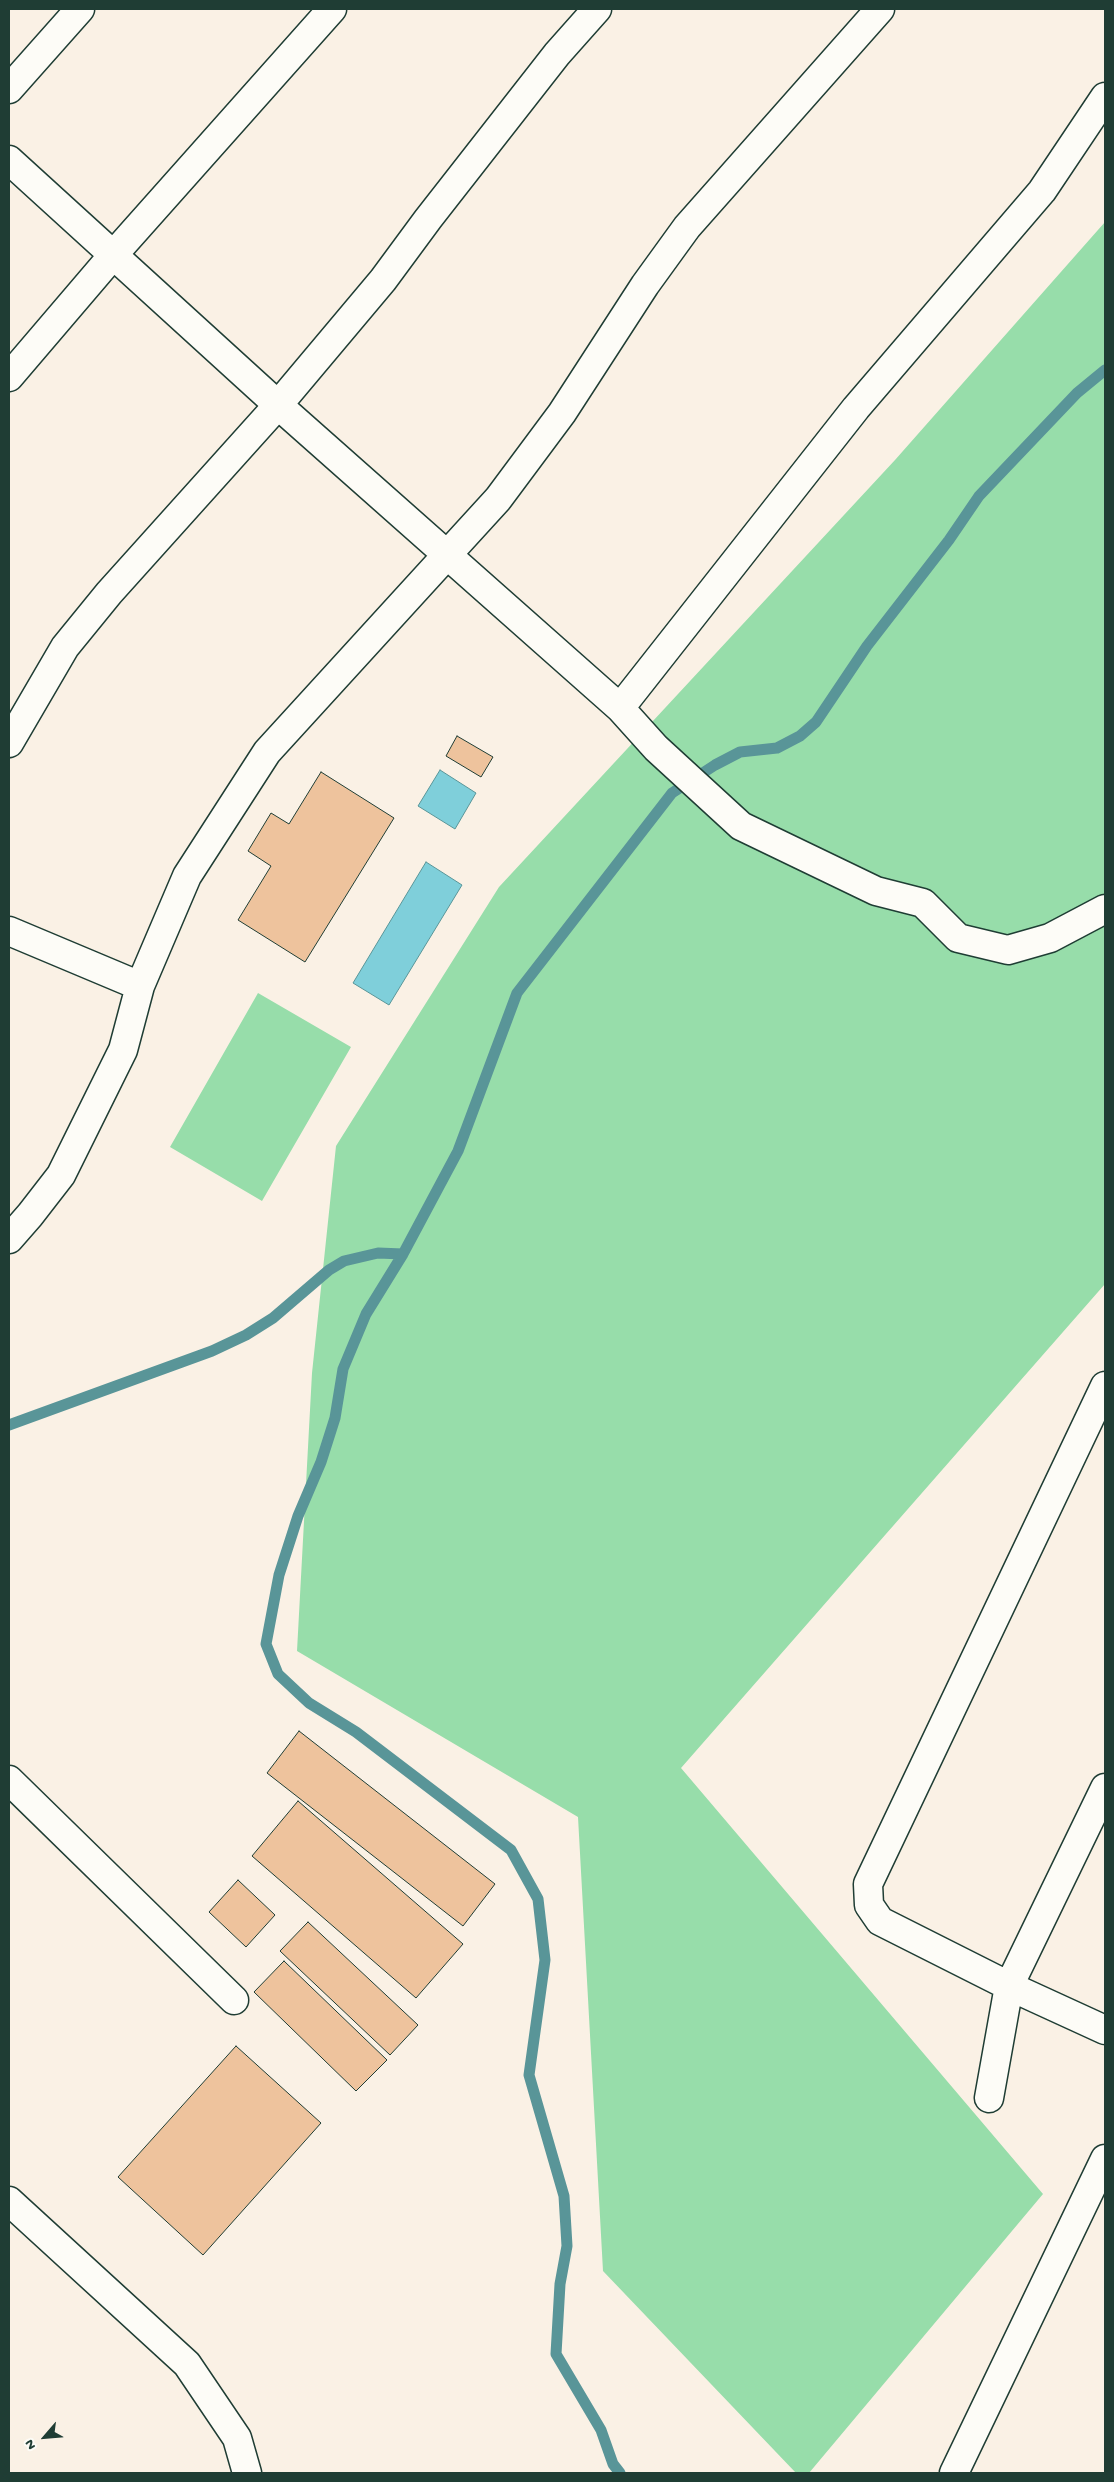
<!DOCTYPE html>
<html>
<head>
<meta charset="utf-8">
<style>
  body { margin:0 }
  #map { position:relative; width:1114px; height:2482px; overflow:hidden; background:#faf1e5; font-family:"Gochi Hand",sans-serif }
  canvas { display:block }
  .frame { position:absolute; inset:0; border:10px solid #1f3d34; pointer-events:none }
  .north { position:absolute; left:20px; top:2412px; width:50px; height:50px; -webkit-text-stroke:4px #fdfcf7; paint-order:stroke; rotate:243deg; font-size:14px; font-weight:700; line-height:20px; text-align:center; color:#1f3d34 }
  .north::after { content:''; display:block; margin:auto; width:18px; height:22px; background:#1f3d34; clip-path:polygon(50% 0,100% 100%,50% 72%,0 100%) }
</style>
</head>
<body>
<div id="map">
<canvas width="1114" height="2482"></canvas>
<div class="frame"></div>
<div class="north">N</div>
</div>
<script>
const c = document.querySelector('canvas').getContext('2d');
c.lineJoin = 'round';
function fill(path, color) { c.fillStyle = color; c.fill(path, 'evenodd'); }
const shape = rows => new Path2D(rows.map(r => 'M' + r).join(''));
function trace(path, color, width, dash) { c.strokeStyle = color; c.lineWidth = width; c.lineCap = dash ? 'butt' : 'round'; c.setLineDash(dash || []); c.stroke(path); }
fill(shape([
  [1105,222,1105,1284,681,1768,1043,2194,809,2473,796,2473,603,2271,578,1817,297,1651,312,1373,336,1146,499,887,895,460],
  [258,993,351,1047,262,1201,170,1147]
]), '#97ddaa');
const water = shape([
  [440,770,476,793,455,829,418,806,440,770],
  [426,862,462,885,389,1005,353,983,426,862]
]);
fill(water, '#7fcfda');
trace(water, '#599598', 1);
trace(shape([
  [9,1425,212,1351,246,1335,273,1318,329,1270,344,1261,378,1253,403,1254],
  [620,2473,613,2464,601,2430,556,2354,560,2284,567,2246,564,2196,529,2075,545,1960,538,1899,511,1850,356,1732,309,1703,278,1674,266,1644,279,1575,298,1516,321,1462,335,1418,343,1369,366,1314,403,1254,458,1151,517,993,672,793,715,765,740,752,777,748,800,736,816,722,867,646,949,540,979,496,1077,393,1105,370]
]), '#599598', 11);
const building = shape([
  [457,736,493,757,481,777,446,756,457,736],
  [321,772,394,818,305,962,238,920,271,866,248,851,271,813,289,824,321,772],
  [299,1731,495,1884,463,1926,267,1773,299,1731],
  [298,1801,463,1944,416,1998,252,1856,298,1801],
  [238,1880,275,1915,246,1947,209,1912,238,1880],
  [308,1922,418,2025,390,2055,280,1951,308,1922],
  [284,1961,387,2060,356,2091,254,1992,284,1961],
  [236,2046,321,2123,203,2255,118,2177,236,2046]
]);
fill(building, '#eec39d');
trace(building, '#1f3d34', 1);
const minor = shape([
  [9,89,80,9],
  [9,160,278,405,620,708,656,748,741,826,876,891,923,903,958,938,1008,950,1050,938,1105,909],
  [9,377,114,254,332,9],
  [620,708,856,408,1042,191,1105,97],
  [9,743,65,647,109,593,278,405,383,280,428,219,557,54,597,9],
  [9,931,140,986],
  [9,1239,30,1215,61,1175,123,1050,140,986,187,876,267,752,498,499,562,413,645,285,687,227,880,9],
  [1105,1386,868,1884,869,1905,880,1921,1009,1986,1105,2030],
  [9,1780,234,2000],
  [989,2098,1009,1986,1105,1788],
  [9,2201,187,2364,237,2438,247,2473],
  [954,2473,1105,2159]
]);
trace(minor, '#1f3d34', 31);
trace(minor, '#fdfcf7', 28);
</script>
</body>
</html>
